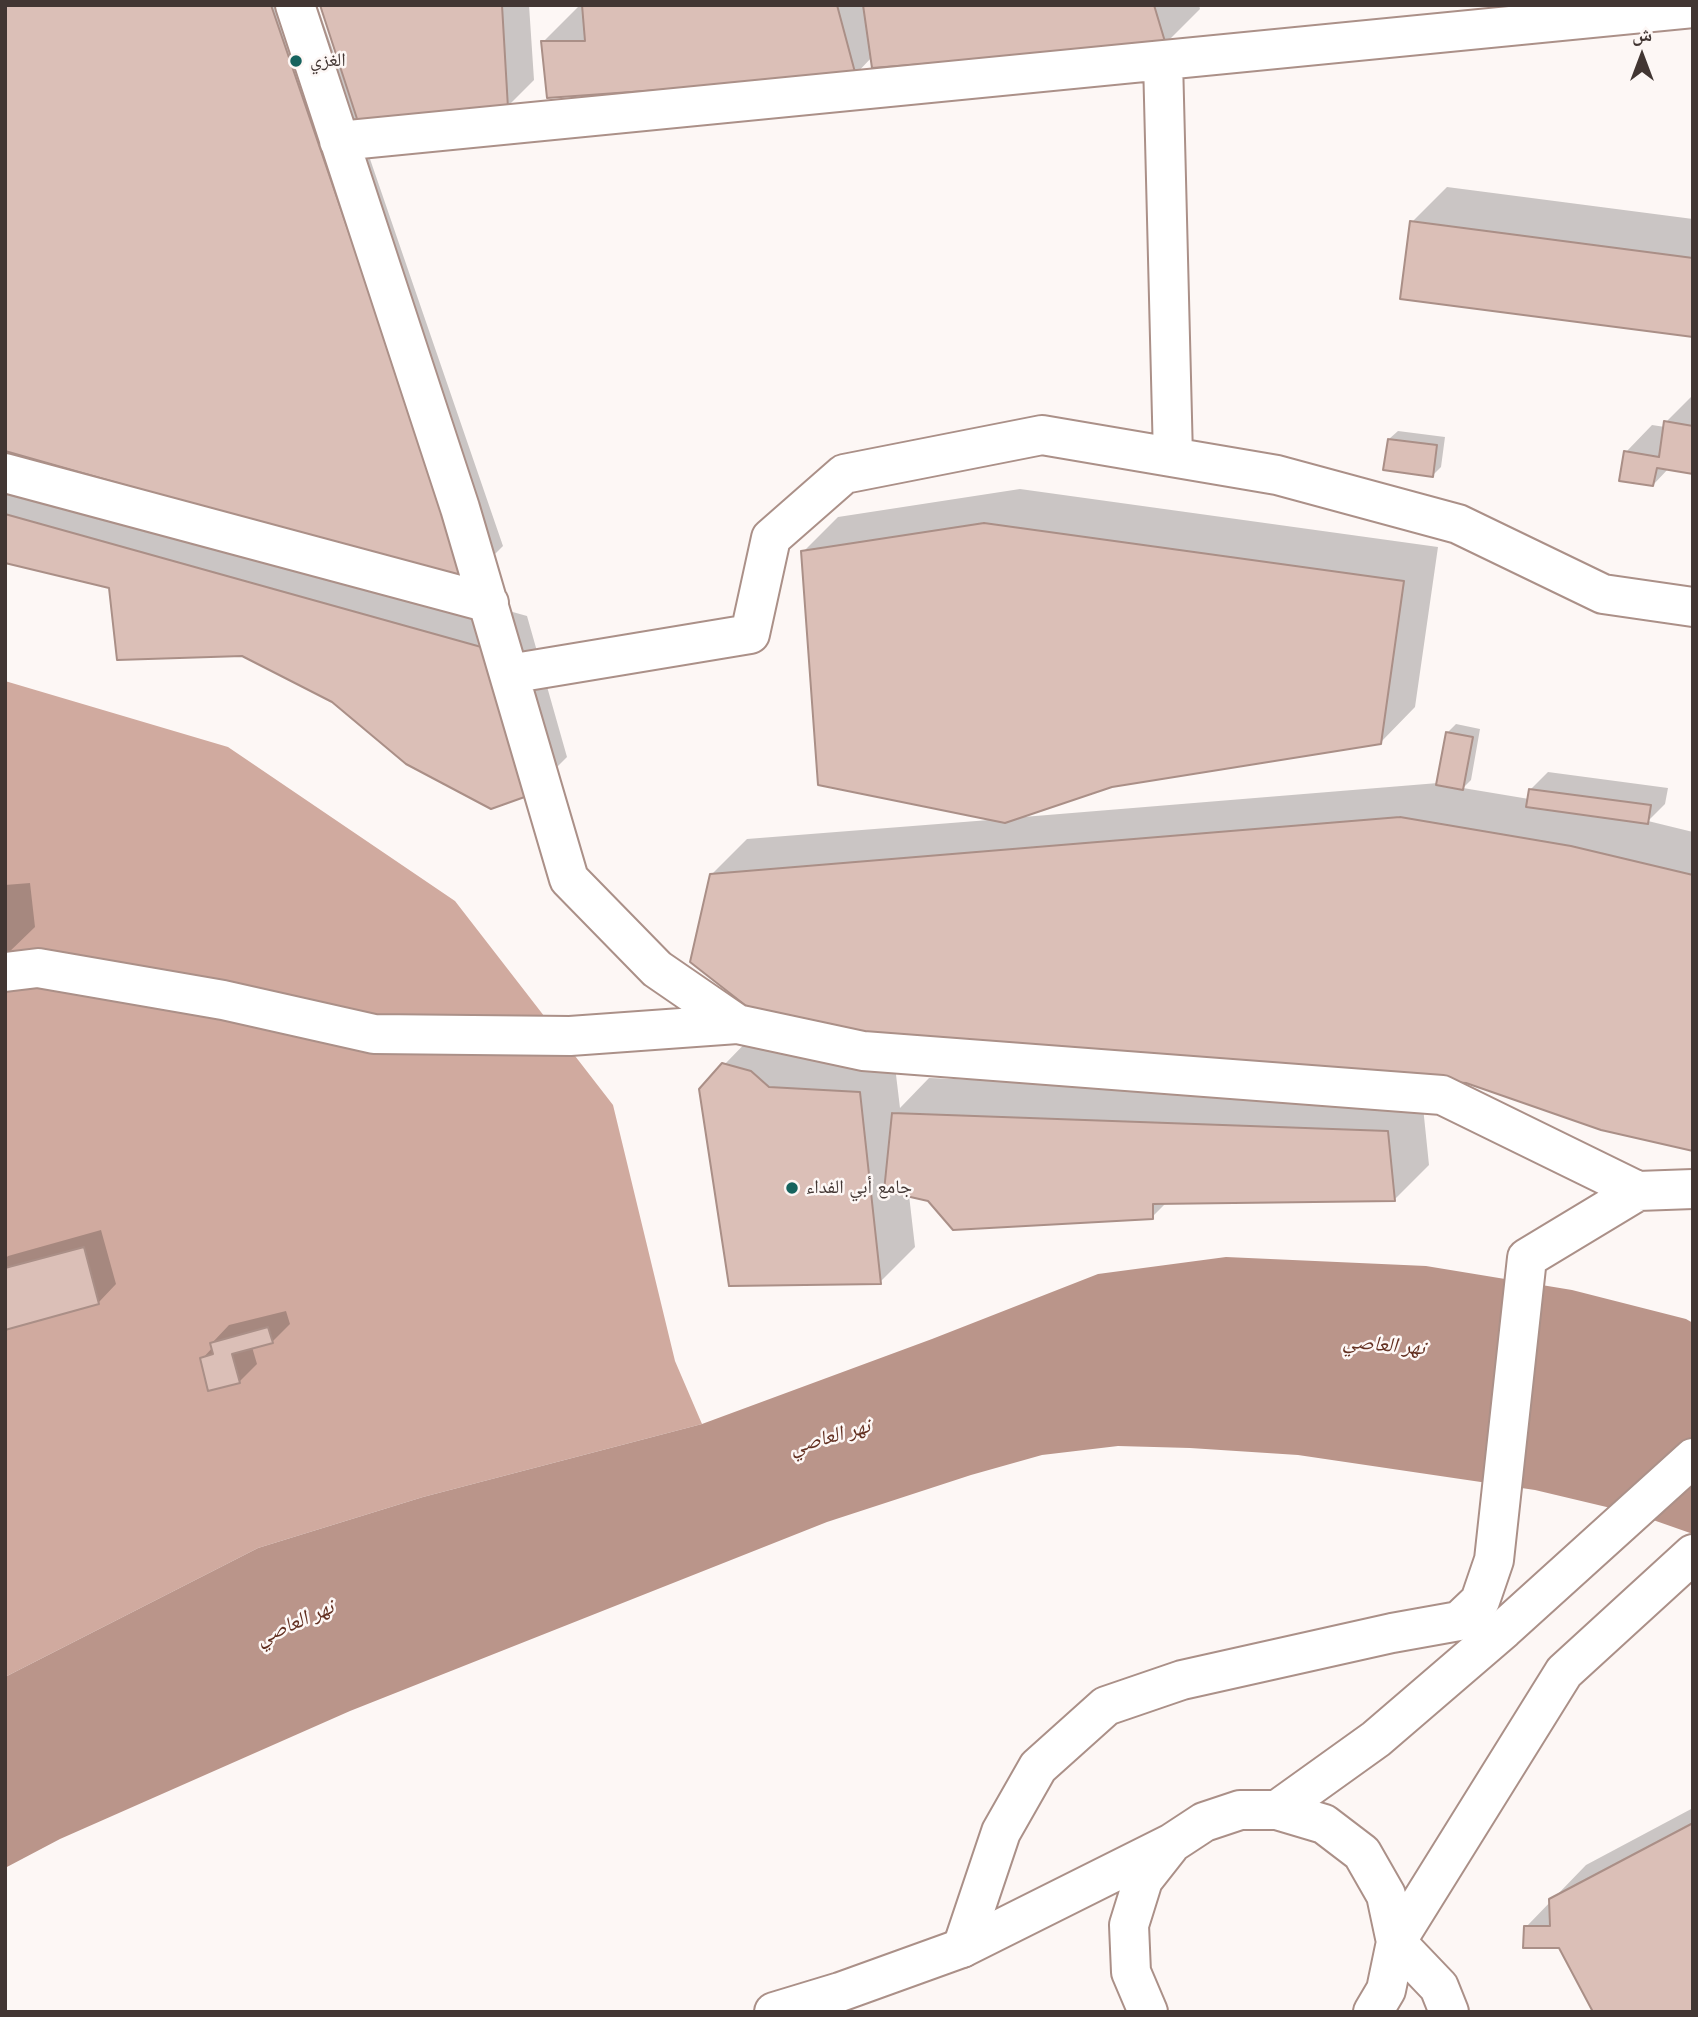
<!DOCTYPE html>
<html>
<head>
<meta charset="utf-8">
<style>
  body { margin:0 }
  #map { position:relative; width:1698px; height:2017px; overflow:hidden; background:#fdf7f5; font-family:"Libre Baskerville","Noto Naskh Arabic",serif }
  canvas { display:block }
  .frame { position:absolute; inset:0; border:7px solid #423633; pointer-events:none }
  .north { position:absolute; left:1607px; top:21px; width:70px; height:70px; -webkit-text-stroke:5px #fdf7f5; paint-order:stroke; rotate:0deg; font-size:19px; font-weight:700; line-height:28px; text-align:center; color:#423633 }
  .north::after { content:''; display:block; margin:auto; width:24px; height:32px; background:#423633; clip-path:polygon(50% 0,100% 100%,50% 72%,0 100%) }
</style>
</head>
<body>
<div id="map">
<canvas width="1698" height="2017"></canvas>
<div class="frame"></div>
<div class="north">ش</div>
</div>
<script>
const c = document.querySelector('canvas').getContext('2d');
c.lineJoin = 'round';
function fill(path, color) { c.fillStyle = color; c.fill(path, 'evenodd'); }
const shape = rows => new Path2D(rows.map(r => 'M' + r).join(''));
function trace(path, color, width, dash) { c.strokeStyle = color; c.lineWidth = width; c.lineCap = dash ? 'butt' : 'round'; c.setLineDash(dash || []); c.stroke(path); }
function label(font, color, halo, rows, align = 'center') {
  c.font = font + ' "Libre Baskerville","Noto Naskh Arabic",serif'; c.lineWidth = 5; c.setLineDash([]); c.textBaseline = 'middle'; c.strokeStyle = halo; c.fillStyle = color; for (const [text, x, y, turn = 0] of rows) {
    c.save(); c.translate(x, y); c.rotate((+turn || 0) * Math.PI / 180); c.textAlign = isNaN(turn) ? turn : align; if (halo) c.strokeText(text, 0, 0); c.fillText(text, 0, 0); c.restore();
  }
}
fill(shape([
  [5,681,228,747,455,901,613,1105,675,1361,702,1424,423,1497,258,1548,5,1677]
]), '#d0aa9f');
fill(shape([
  [1226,1257,1426,1266,1572,1290,1686,1319,1693,1323,1693,1534,1636,1514,1535,1490,1298,1455,1190,1448,1118,1446,1042,1455,971,1475,827,1522,350,1711,60,1839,5,1868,5,1677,258,1548,423,1497,702,1424,932,1339,1098,1274]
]), '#ba958a');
fill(shape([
  [5,5,317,5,336,59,339,58,322,5,529,5,534,80,507,107,359,127,503,546,468,581],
  [584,5,1199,5,1200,9,1165,44,872,57,855,75,543,42,578,7,584,7],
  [1447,187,1693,219,1693,335,1412,222],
  [1693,395,1693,472,1669,468,1653,485,1626,452,1652,425,1665,427,1666,422],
  [1398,431,1445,437,1441,467,1433,475,1389,439],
  [5,470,527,616,567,757,532,792,333,700,111,586,5,561],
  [1020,489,1438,547,1415,707,1380,743,1111,785,1023,817,1438,783,1447,733,1456,724,1480,729,1471,780,1463,788,1529,799,1530,790,1548,772,1668,788,1665,804,1648,821,1693,832,1693,1149,1466,1082,711,875,747,839,989,820,803,552,838,517],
  [30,883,35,927,5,956,5,885],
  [759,1029,894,1058,900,1108,929,1078,1422,1097,1429,1165,1394,1200,1167,1202,1152,1217,929,1199,909,1195,915,1247,880,1282,724,1065],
  [101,1230,116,1284,99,1302,6,1328,5,1259,8,1256],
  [286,1311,290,1324,272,1342,252,1347,257,1364,239,1382,202,1359,213,1347,212,1343,229,1325],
  [1693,1808,1693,2012,1560,1947,1526,1927,1586,1865]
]), '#0003');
const building = shape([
  [5,5,271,5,469,583,5,451,5,5],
  [320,5,502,5,508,108,360,128,320,5],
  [582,5,837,5,856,76,547,98,541,41,585,41,582,5],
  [863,5,1154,5,1166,45,872,68,863,5],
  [1410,221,1693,258,1693,337,1400,299,1410,221],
  [1664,421,1693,426,1693,474,1657,468,1653,486,1619,481,1624,451,1659,457,1664,421],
  [1388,439,1437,445,1433,477,1383,470,1388,439],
  [5,514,492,650,533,794,491,809,406,764,332,702,242,656,117,660,109,588,5,563,5,514],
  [984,523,1404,581,1381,744,1112,787,1005,823,818,785,801,551,984,523],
  [1446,732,1473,737,1463,790,1436,785,1446,732],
  [1529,789,1651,805,1648,824,1526,807,1529,789],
  [1400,817,1571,846,1693,875,1693,1151,1601,1130,1466,1083,866,1035,750,1009,690,962,710,874,1400,817],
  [722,1063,751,1071,769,1087,860,1092,881,1284,729,1286,699,1089,722,1063],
  [892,1113,1388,1131,1395,1201,1153,1204,1153,1219,953,1230,928,1201,884,1191,892,1113],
  [84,1247,99,1304,5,1330,5,1268,84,1247],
  [268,1327,273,1343,232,1354,240,1383,208,1391,200,1358,213,1354,210,1343,268,1327],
  [1693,1823,1693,2012,1593,2012,1559,1948,1523,1948,1524,1926,1550,1926,1549,1899,1693,1823]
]);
fill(building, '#dbbfb7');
trace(building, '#aa8f87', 2);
const street = shape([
  [295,5,460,508,569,879,657,969,737,1024,863,1051,1442,1095,1638,1191],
  [1163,60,1173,457],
  [339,141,1693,8],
  [5,473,489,603],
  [509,674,750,634,771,538,844,474,1042,435,1277,475,1458,524,1603,594,1693,607],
  [5,972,38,968,223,1000,374,1034,570,1036,737,1024],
  [962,1948,1001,1832,1038,1767,1106,1706,1182,1680,1392,1633,1459,1621,1480,1601,1494,1560,1527,1258,1638,1191,1693,1189]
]);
const secondary = shape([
  [1277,1810,1376,1739,1504,1629,1693,1458],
  [774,2012,840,1992,962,1948,1172,1843,1204,1822,1240,1810,1277,1810,1324,1824,1362,1853,1386,1895,1396,1942,1386,1990,1373,2012],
  [1148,2012,1131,1972,1129,1925,1143,1880,1169,1847],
  [1449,2012,1439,1987,1396,1942,1564,1672,1693,1554]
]);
trace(street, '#ab9088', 42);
trace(secondary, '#ab9088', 42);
trace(street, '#fff', 38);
trace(secondary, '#fff', 38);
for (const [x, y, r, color] of [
  [296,61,7,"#16635e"],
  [792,1188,7,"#16635e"]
]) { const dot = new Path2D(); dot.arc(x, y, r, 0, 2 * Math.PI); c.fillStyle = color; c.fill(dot); trace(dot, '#fdf7f5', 2.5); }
label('19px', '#423633', '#fdf7f5', [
  ["الغزي",310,61],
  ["جامع أبي الفداء",806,1188]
], 'left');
label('italic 21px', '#633021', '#fdf7f5', [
  ["نهر العاصي",1384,1345,5],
  ["نهر العاصي",830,1437,-16],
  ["نهر العاصي",295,1623,-24]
]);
</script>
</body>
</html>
